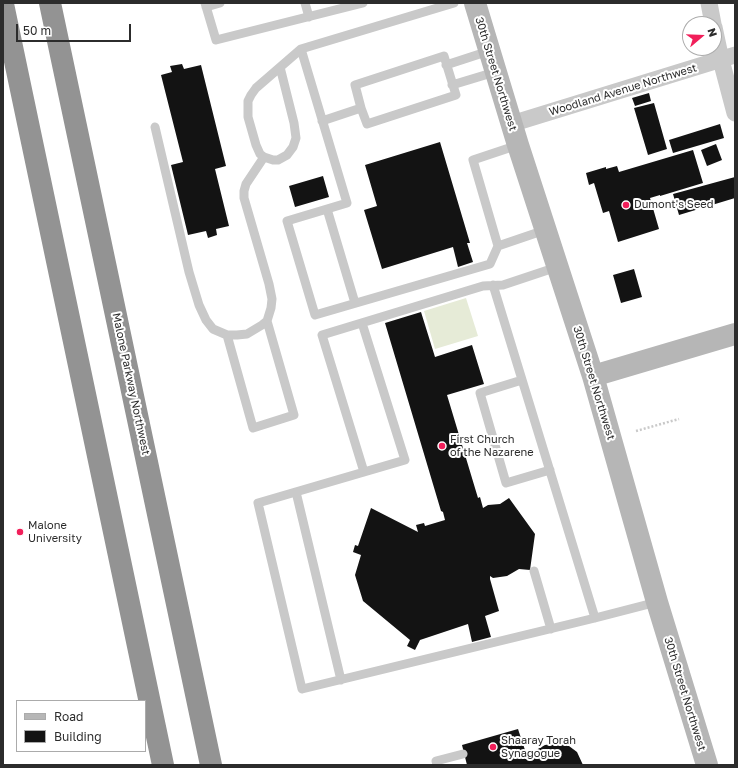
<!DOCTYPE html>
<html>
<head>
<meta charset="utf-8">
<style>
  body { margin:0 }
  #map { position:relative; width:738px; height:768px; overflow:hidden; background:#fff; font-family:"Golos Text",sans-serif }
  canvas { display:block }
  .frame { position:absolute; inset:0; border:4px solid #2c2c2c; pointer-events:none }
  .legend { position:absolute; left:16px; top:700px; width:130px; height:52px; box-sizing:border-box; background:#fff; border:1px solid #ababab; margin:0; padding:5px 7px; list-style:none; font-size:12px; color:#2c2c2c }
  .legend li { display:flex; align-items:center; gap:8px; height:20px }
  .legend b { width:20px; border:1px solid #ababab }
  .north { position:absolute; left:682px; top:16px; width:40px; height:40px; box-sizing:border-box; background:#fff; border:1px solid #ababab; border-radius:50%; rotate:71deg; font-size:11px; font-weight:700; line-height:16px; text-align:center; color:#2c2c2c }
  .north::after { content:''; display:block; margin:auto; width:14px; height:18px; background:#f11f5a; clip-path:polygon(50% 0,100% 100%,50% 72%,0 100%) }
  .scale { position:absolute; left:16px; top:24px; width:115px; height:18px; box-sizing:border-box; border:2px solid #2c2c2c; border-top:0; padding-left:5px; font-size:12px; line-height:14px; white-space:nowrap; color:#2c2c2c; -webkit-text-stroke:3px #fff; paint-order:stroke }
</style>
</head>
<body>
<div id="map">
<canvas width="738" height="768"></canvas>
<div class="frame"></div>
<ul class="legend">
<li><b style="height:5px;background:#b6b6b6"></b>Road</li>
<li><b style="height:11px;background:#131313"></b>Building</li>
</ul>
<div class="north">N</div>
<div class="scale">50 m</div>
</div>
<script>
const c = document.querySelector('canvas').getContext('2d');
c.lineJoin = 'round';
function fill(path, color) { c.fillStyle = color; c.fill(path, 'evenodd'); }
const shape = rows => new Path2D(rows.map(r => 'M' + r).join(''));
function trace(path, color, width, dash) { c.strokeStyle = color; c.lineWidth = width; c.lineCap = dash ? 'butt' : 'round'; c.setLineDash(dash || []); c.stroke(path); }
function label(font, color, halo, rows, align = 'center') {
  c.font = font + ' "Golos Text",sans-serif'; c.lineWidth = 4; c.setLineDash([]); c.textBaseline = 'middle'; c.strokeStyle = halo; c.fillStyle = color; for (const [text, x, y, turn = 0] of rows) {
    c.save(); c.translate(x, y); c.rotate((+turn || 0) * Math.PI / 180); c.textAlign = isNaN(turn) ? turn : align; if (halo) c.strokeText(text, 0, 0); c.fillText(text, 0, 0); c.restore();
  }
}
fill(shape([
  [466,298,478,336,435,349,424,311]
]), '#e6ebd7');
fill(shape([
  [182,64,184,69,201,65,226,166,215,169,229,226,216,229,217,235,208,238,206,231,188,235,171,165,183,162,161,75,172,72,170,66],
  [649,93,651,101,635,106,632,98],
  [654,103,667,149,648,155,634,108],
  [720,124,724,138,673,153,669,140],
  [440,142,470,243,467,243,473,262,458,267,453,247,382,269,364,210,377,206,365,165],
  [716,144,722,160,707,166,701,150],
  [693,150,703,183,660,196,660,195,650,198,659,229,618,242,609,211,603,213,594,183,589,185,586,173,606,167,606,169,617,166,619,172],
  [323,176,329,197,295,207,289,186],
  [735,177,735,198,679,215,673,194],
  [634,269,642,297,621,303,613,275],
  [421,312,435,357,472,345,484,384,447,395,478,498,480,497,483,508,488,505,500,504,509,498,535,534,530,570,519,569,507,576,493,578,490,576,490,579,499,611,485,616,491,637,472,642,468,624,420,640,415,650,407,646,410,640,363,601,355,575,361,555,353,552,355,545,358,546,371,508,418,532,416,525,424,523,425,526,445,520,443,512,441,511,385,323],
  [518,729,527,756,534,754,536,750,545,745,559,743,569,746,577,752,583,765,467,765,462,745]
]), '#131313');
trace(shape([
  [636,431,679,419]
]), '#c9c9c9', 2.5, [2, 2]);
trace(shape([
  [205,3,216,40,363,3],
  [305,3,309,17],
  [206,7,220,3],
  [301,49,347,203,287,221,315,315,490,264,498,246,473,160,518,145],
  [446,65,489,51],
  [280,67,294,123,296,138,293,147,287,155,278,160,273,160,264,157,260,154,256,145,248,117,248,101,251,95,256,88,301,49,454,3],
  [452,85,495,72],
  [322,121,361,108,367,124,456,95,444,56,355,85,361,108],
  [155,127,189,272,199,305,206,320,213,329,227,335,253,428,294,415,267,321,271,308,272,299,269,284,244,198,244,191,246,184,264,157],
  [327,209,355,303],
  [498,246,545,230],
  [557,267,503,285,483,286,322,335,364,472,258,503,302,689,595,618,657,602],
  [493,285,595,618],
  [362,323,405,460,364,472],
  [227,335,237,335,247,334,262,325,267,321],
  [522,380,480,393,506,483,550,470],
  [296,492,341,680],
  [534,571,551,629],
  [437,765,436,761,463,754]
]), '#c9c9c9', 9);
trace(shape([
  [709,3,713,24],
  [714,27,721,60,735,113],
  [511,124,735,55]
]), '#c9c9c9', 17);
trace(shape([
  [475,3,518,145,593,376,657,602,707,765],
  [593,376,735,334]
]), '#b6b6b6', 22);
trace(shape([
  [50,3,211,765],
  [3,4,163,765]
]), '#939393', 22);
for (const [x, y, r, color] of [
  [626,205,4,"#f11f5a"],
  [442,446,4,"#f11f5a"],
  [20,532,4,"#f11f5a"],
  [493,747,4,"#f11f5a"]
]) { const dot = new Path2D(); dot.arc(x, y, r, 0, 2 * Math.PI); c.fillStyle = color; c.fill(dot); trace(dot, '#fff', 1.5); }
label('11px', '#2c2c2c', '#fff', [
  ["30th Street Northwest",496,74,73],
  ["Woodland Avenue Northwest",623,90,-17],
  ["30th Street Northwest",594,383,73],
  ["Malone Parkway Northwest",131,384,78],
  ["30th Street Northwest",685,694,73]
]);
label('11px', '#2c2c2c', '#fff', [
  ["Dumont's Seed",634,205],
  ["First Church",450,440],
  ["of the Nazarene",450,453],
  ["Malone",28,526],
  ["University",28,539],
  ["Shaaray Torah",501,741],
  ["Synagogue",501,754]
], 'left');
</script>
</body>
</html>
